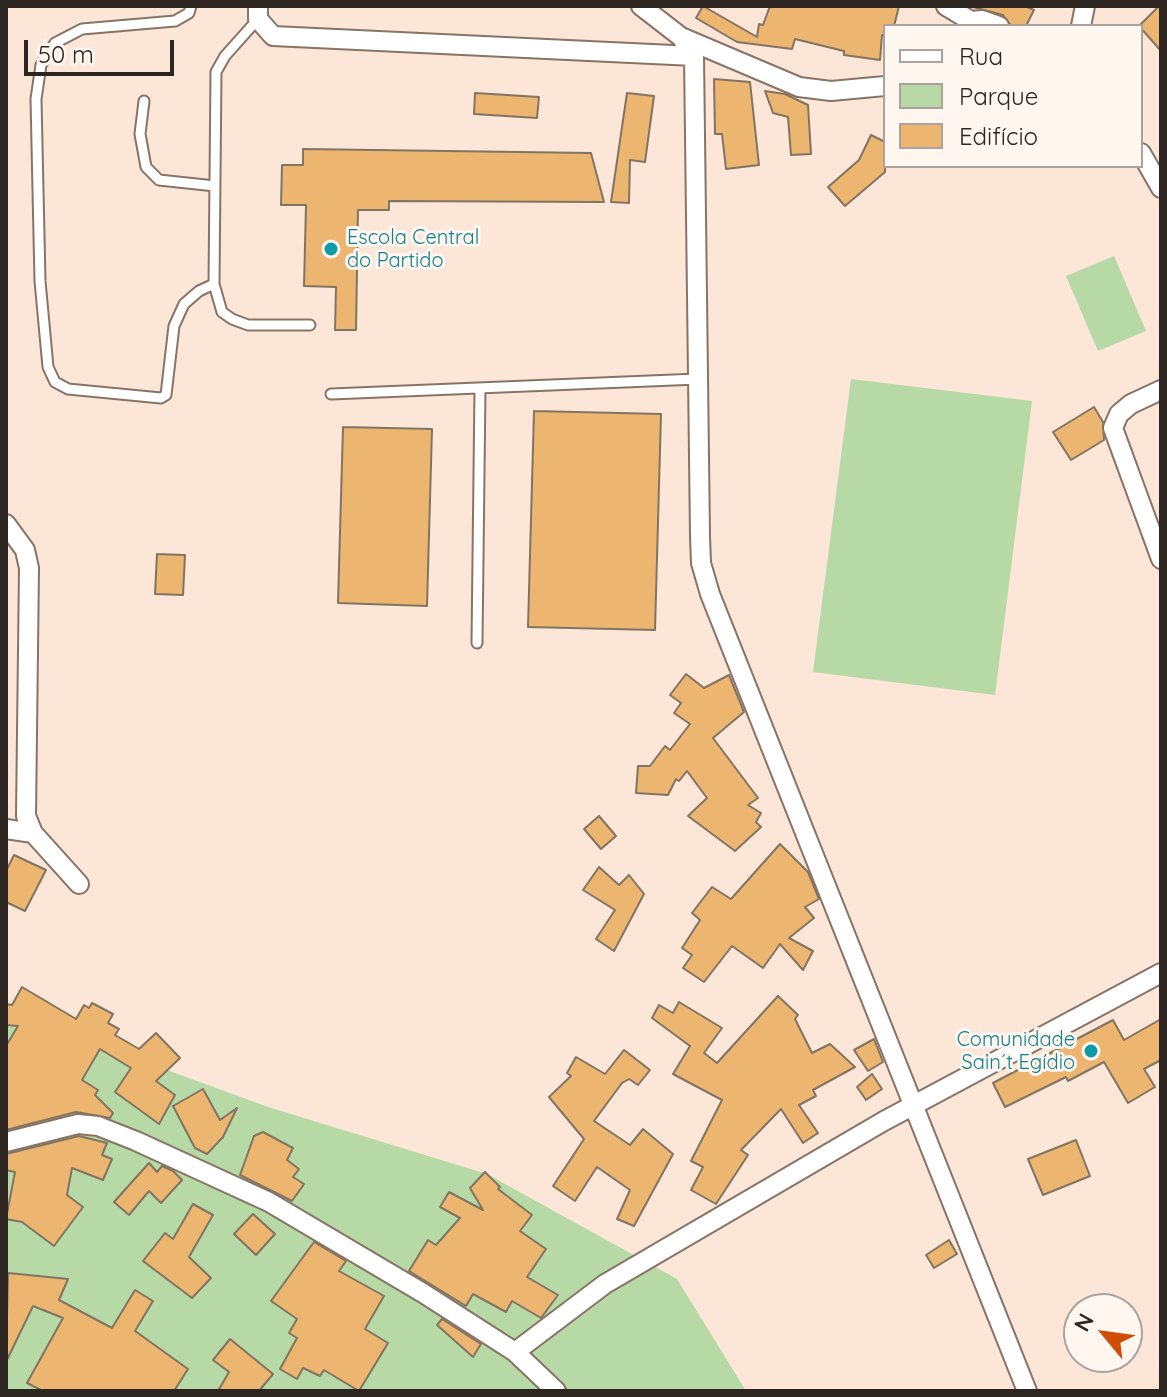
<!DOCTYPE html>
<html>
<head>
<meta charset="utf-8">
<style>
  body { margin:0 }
  #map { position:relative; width:1167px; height:1397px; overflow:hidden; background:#fce6d7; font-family:Quicksand,sans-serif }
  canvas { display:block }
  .frame { position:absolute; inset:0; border:8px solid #2d2520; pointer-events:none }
  .legend { position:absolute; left:883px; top:24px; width:260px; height:144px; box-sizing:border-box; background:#fff6f0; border:2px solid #aba29d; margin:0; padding:10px 14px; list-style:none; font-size:24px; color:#2d2520 }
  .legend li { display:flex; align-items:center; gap:16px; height:40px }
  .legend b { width:40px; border:2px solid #aba29d }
  .north { position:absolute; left:1063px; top:1293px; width:80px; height:80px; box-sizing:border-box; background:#fff6f0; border:2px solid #aba29d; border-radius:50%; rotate:299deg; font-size:22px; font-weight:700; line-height:32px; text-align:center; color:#2d2520 }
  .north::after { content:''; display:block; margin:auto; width:28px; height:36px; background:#d04c07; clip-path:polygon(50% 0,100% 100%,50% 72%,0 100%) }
  .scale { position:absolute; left:24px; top:40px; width:150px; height:36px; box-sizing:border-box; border:4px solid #2d2520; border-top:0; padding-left:10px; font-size:24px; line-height:28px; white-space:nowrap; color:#2d2520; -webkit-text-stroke:6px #fff6f0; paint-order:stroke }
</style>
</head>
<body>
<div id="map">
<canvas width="1167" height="1397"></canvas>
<div class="frame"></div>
<ul class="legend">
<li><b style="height:10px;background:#fff"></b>Rua</li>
<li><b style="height:22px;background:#b6d9a6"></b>Parque</li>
<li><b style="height:22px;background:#ecb670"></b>Edifício</li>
</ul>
<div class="north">N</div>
<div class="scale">50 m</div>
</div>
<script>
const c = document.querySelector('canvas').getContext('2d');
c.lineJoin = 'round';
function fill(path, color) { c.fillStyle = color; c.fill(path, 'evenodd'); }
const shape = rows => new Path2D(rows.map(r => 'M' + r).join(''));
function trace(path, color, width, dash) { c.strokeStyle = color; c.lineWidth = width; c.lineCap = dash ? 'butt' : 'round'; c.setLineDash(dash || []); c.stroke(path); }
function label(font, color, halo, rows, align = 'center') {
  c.font = font + ' Quicksand,sans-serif'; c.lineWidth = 6; c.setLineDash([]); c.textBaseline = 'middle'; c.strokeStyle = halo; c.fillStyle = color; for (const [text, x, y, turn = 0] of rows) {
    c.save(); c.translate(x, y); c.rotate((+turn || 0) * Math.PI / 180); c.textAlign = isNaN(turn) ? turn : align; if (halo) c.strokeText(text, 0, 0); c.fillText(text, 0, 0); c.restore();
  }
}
fill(shape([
  [1114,256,1146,331,1098,351,1066,276],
  [851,379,1032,401,995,695,813,672],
  [6,1011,268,1107,487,1174,677,1279,746,1391,6,1391]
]), '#b6d9a6');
const building = shape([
  [703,6,757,37,759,24,763,25,770,6,899,6,894,26,885,26,885,35,882,35,880,60,844,55,844,51,795,39,792,49,737,42,696,18,703,6],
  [969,6,1025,6,1034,10,1026,26,1011,26,1003,15,969,6],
  [1159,6,1161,6,1161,51,1139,26,1159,6],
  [714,79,750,82,759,165,726,169,722,134,715,134,714,79],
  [765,91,785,94,808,105,811,154,791,155,788,117,773,113,765,91],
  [475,93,539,97,537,118,474,114,475,93],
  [627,93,654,96,645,162,630,160,629,203,611,202,627,93],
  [871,135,885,142,885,172,845,206,828,187,859,160,871,135],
  [303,149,591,153,604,202,389,201,389,210,358,210,356,330,335,330,336,287,304,286,306,205,281,205,282,165,303,165,303,149],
  [1094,407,1103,422,1104,440,1071,460,1053,432,1094,407],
  [534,411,661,414,655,630,528,627,534,411],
  [343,427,432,429,427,606,338,603,343,427],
  [157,554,185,555,183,595,155,594,157,554],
  [686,674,704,688,729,675,744,712,713,738,758,798,748,805,761,813,756,822,761,827,735,851,688,816,707,798,687,771,679,781,676,779,668,795,636,793,638,766,650,766,665,746,670,750,690,724,674,713,681,703,670,695,686,674],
  [599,816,616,836,601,849,584,829,599,816],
  [780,844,808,872,819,899,805,907,814,918,789,938,813,951,803,970,780,944,763,968,732,946,704,982,683,968,692,955,682,948,700,920,692,913,712,887,731,899,780,844],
  [14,855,46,870,25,911,6,902,6,871,14,855],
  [599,867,619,885,629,875,644,894,614,951,596,939,615,910,583,890,599,867],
  [22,987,76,1019,84,1005,89,1008,92,1003,113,1014,108,1023,119,1029,115,1035,139,1049,156,1033,180,1058,156,1081,175,1095,159,1124,115,1092,131,1068,100,1049,82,1080,98,1090,95,1095,113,1113,110,1118,76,1112,6,1130,6,1046,18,1026,6,1025,6,1004,12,1005,22,987],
  [778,996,798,1015,795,1019,812,1053,830,1044,855,1067,813,1090,816,1096,799,1105,818,1133,803,1143,781,1109,741,1150,748,1155,716,1204,691,1190,703,1167,691,1161,722,1100,673,1074,690,1046,652,1018,659,1005,673,1013,679,1002,722,1028,704,1053,717,1063,778,996],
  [1161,1019,1161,1060,1144,1069,1155,1087,1128,1103,1104,1062,1068,1081,1066,1077,1005,1107,993,1083,1113,1020,1124,1040,1161,1019],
  [874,1039,883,1062,868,1071,854,1050,874,1039],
  [624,1050,650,1070,638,1085,629,1079,622,1083,594,1121,630,1145,643,1129,673,1154,634,1226,617,1219,630,1190,597,1167,575,1201,553,1186,584,1139,549,1097,571,1076,567,1073,576,1057,605,1074,624,1050],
  [872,1074,882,1089,866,1100,857,1087,872,1074],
  [203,1089,220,1120,237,1108,223,1137,207,1154,195,1148,173,1106,203,1089],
  [263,1132,293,1148,287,1160,299,1169,293,1177,304,1184,292,1201,240,1175,254,1136,263,1132],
  [79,1136,107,1143,102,1155,112,1159,103,1180,72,1168,67,1195,83,1207,54,1246,22,1222,6,1219,15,1172,6,1170,6,1154,79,1136],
  [1076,1140,1090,1176,1043,1195,1028,1159,1076,1140],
  [149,1163,157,1172,162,1166,173,1171,182,1180,161,1203,149,1191,129,1215,114,1202,149,1163],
  [485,1172,500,1187,498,1189,532,1215,520,1231,546,1249,527,1277,558,1295,541,1318,512,1301,506,1312,473,1294,466,1306,409,1271,428,1240,436,1245,460,1218,440,1207,449,1192,483,1210,470,1188,485,1172],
  [193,1204,213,1215,189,1257,211,1278,192,1298,143,1261,165,1233,173,1239,193,1204],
  [253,1214,275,1234,256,1255,234,1234,253,1214],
  [949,1240,957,1254,934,1268,926,1255,949,1240],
  [314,1242,346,1261,339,1271,384,1296,365,1329,388,1343,359,1391,324,1370,320,1376,303,1368,297,1379,280,1369,297,1338,289,1333,297,1319,271,1301,314,1242],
  [8,1273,68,1279,59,1300,112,1328,135,1290,153,1301,135,1331,188,1369,174,1391,43,1391,27,1383,63,1318,33,1306,6,1362,8,1273],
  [442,1319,481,1344,473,1357,437,1325,442,1319],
  [230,1339,273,1374,259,1391,218,1391,229,1372,213,1360,230,1339]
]);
fill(building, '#ecb670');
trace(building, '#827462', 2);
const lane = shape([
  [191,6,189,13,175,21,82,29,55,43,41,65,36,99,40,281,48,367,55,382,68,389,161,398,166,395,174,326,184,304,199,291,214,284],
  [258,19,225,56,216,72,214,284,222,312,232,319,248,325,310,325],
  [144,101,140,134,146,167,159,180,215,186],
  [331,394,698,379],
  [477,643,480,388]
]);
const street = shape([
  [258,6,258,19,273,36,694,56],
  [641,6,681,37,694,56,700,536,701,563,710,594,1027,1391],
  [946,6,971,21,982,20,999,26],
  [1081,26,1085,6],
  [681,37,799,87,831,91,885,86],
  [1141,153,1161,188],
  [1161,390,1131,404,1119,414,1113,428,1161,559],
  [6,524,25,550,29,568,26,816,33,833,79,884],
  [6,829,33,833],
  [6,1142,78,1124,98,1126,136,1141,269,1202,423,1293,515,1352,556,1391],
  [515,1352,605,1284,884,1121,1161,973]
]);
trace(lane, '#877466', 13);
trace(street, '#877466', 22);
trace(lane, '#fff', 9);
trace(street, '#fff', 18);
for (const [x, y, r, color] of [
  [331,249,8,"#0f9aa8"],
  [1091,1051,8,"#0f9aa8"]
]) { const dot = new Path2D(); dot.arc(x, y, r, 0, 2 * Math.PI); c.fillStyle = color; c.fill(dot); trace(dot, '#fff6f0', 3); }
label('20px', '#0d838f', '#fff6f0', [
  ["Escola Central",347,238],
  ["do Partido",347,261],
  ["Comunidade",1075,1040,"right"],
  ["Sain´t Egídio",1075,1063,"right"]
], 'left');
</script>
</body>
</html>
